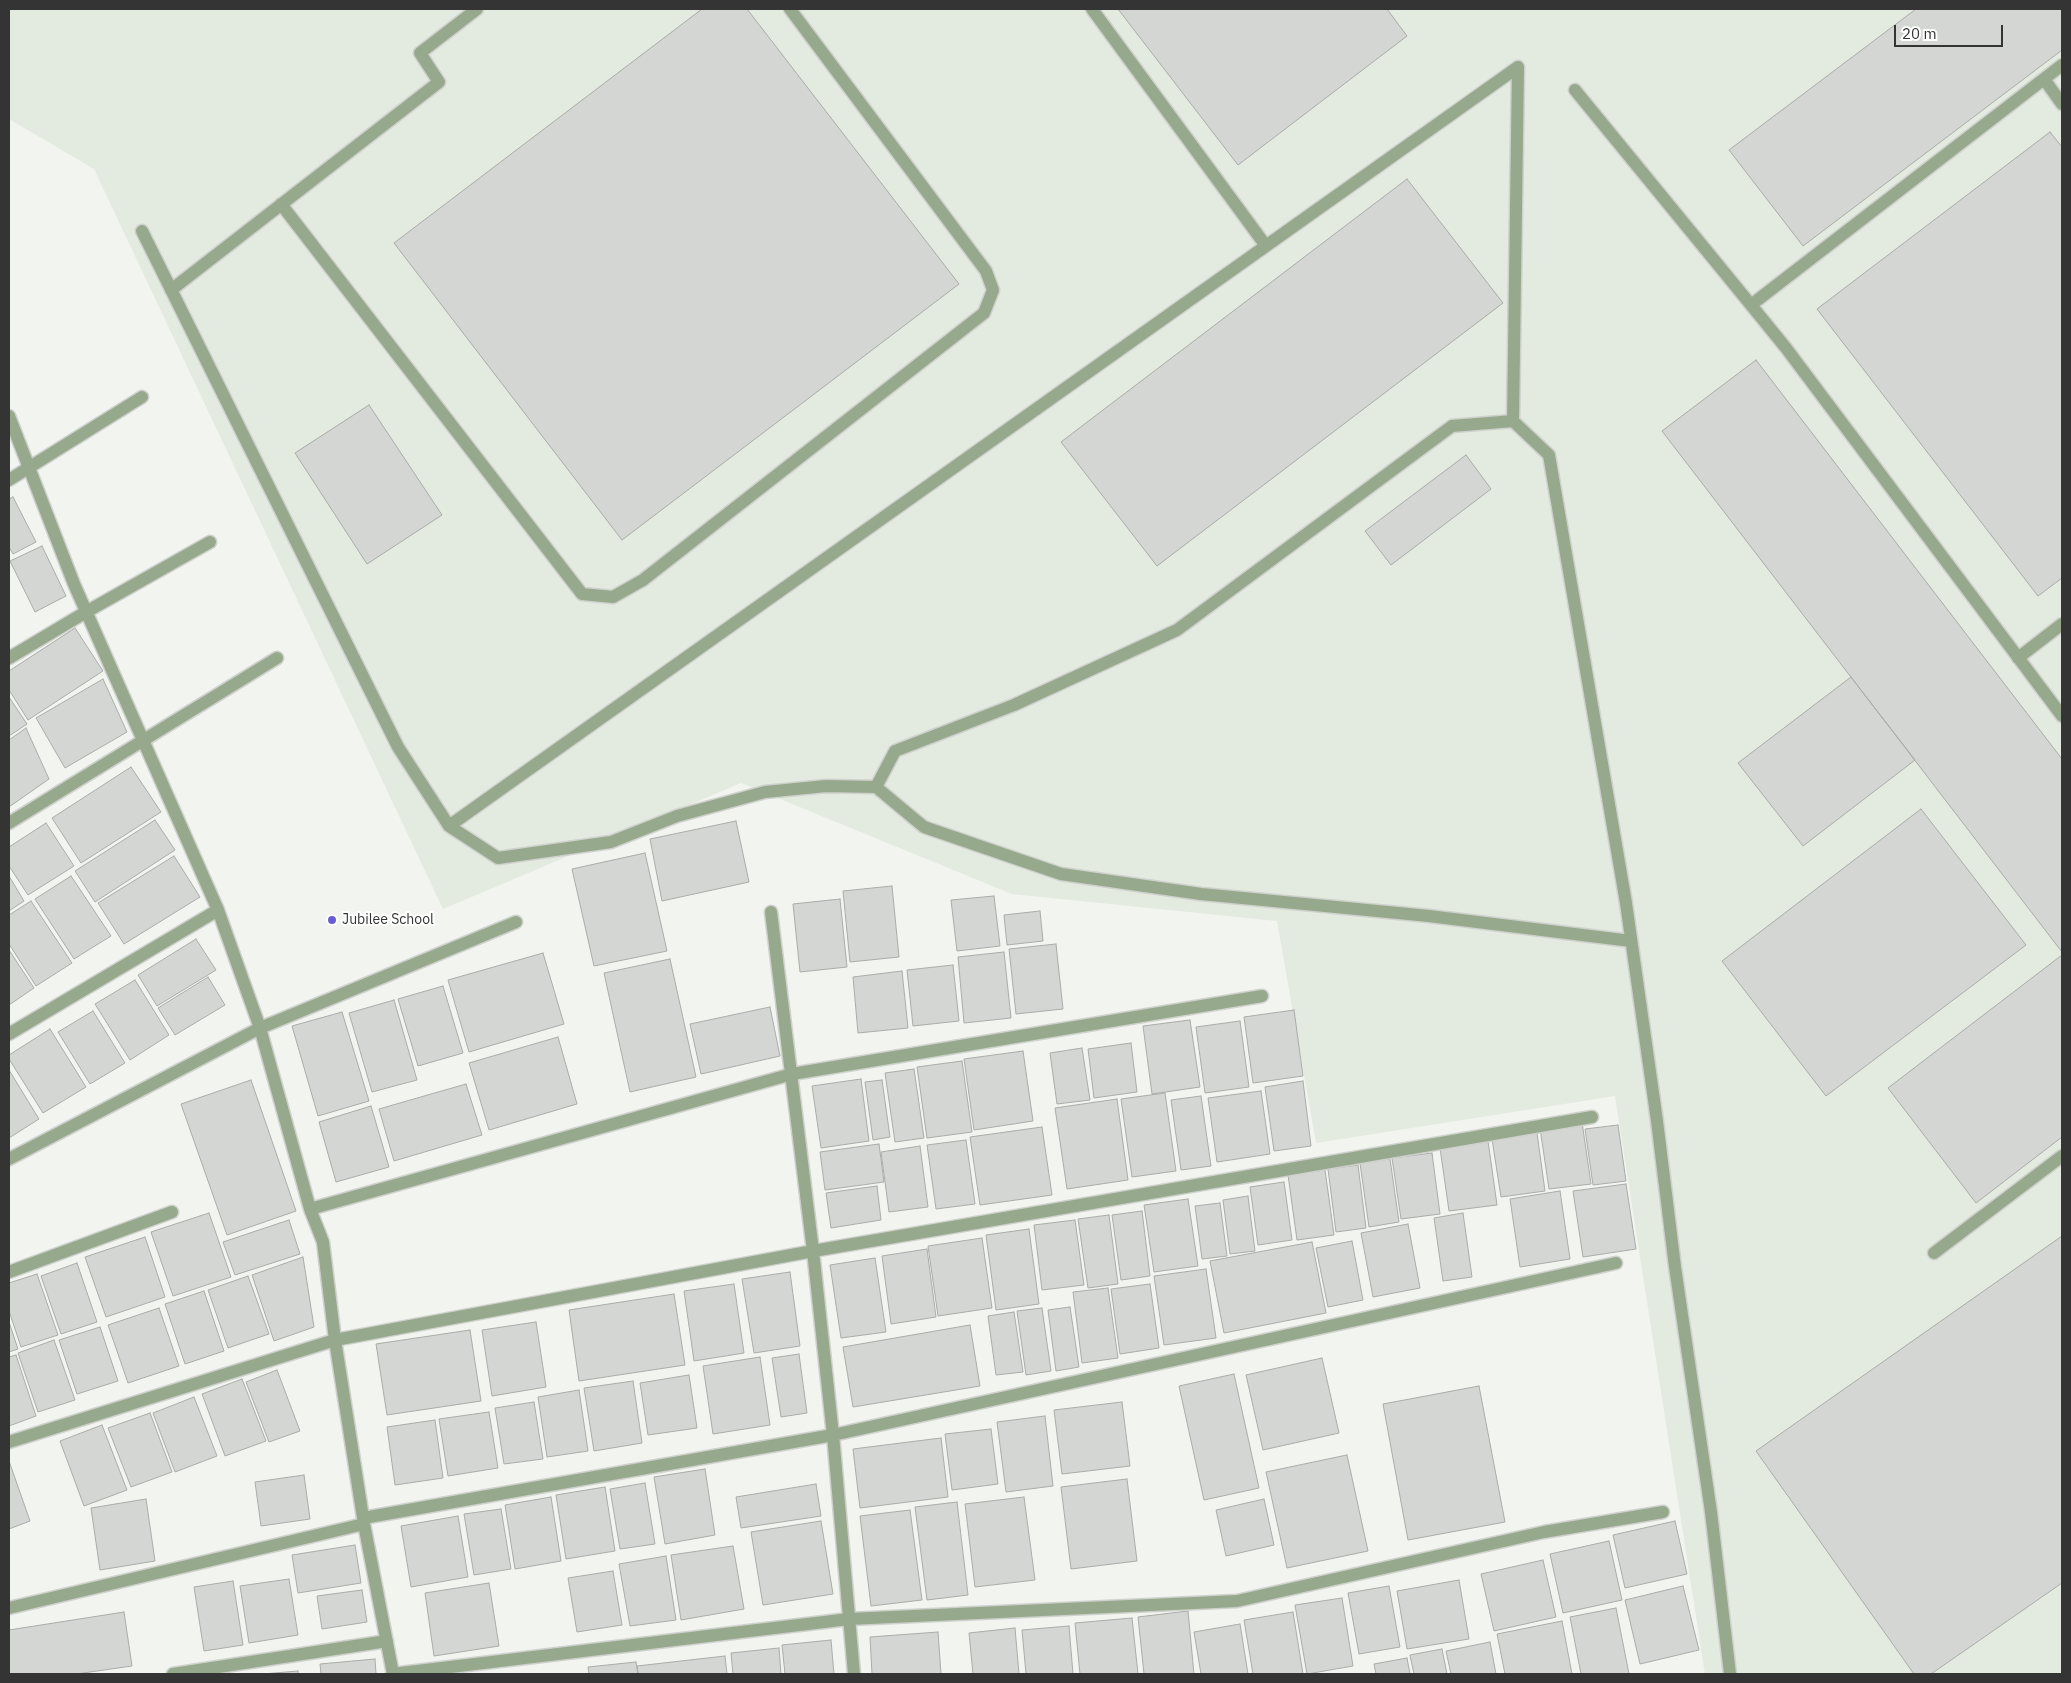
<!DOCTYPE html>
<html>
<head>
<meta charset="utf-8">
<style>
  body { margin:0 }
  #map { position:relative; width:2071px; height:1683px; overflow:hidden; background:#f1f4ef; font-family:"IBM Plex Sans",sans-serif }
  canvas { display:block }
  .frame { position:absolute; inset:0; border:10px solid #333433; pointer-events:none }
  .scale { position:absolute; left:1894px; top:25px; width:109px; height:22px; box-sizing:border-box; border:2px solid #333433; border-top:0; padding-left:6px; font-size:15px; line-height:18px; white-space:nowrap; color:#333433; -webkit-text-stroke:4px #fff; paint-order:stroke }
</style>
</head>
<body>
<div id="map">
<canvas width="2071" height="1683"></canvas>
<div class="frame"></div>
<div class="scale">20 m</div>
</div>
<script>
const c = document.querySelector('canvas').getContext('2d');
c.lineJoin = 'round';
function fill(path, color) { c.fillStyle = color; c.fill(path, 'evenodd'); }
const shape = rows => new Path2D(rows.map(r => 'M' + r).join(''));
function trace(path, color, width, dash) { c.strokeStyle = color; c.lineWidth = width; c.lineCap = dash ? 'butt' : 'round'; c.setLineDash(dash || []); c.stroke(path); }
function label(font, color, halo, rows, align = 'center') {
  c.font = font + ' "IBM Plex Sans",sans-serif'; c.lineWidth = 4; c.setLineDash([]); c.textBaseline = 'middle'; c.strokeStyle = halo; c.fillStyle = color; for (const [text, x, y, turn = 0] of rows) {
    c.save(); c.translate(x, y); c.rotate((+turn || 0) * Math.PI / 180); c.textAlign = isNaN(turn) ? turn : align; if (halo) c.strokeText(text, 0, 0); c.fillText(text, 0, 0); c.restore();
  }
}
fill(shape([
  [9,9,2062,9,2062,1674,1705,1674,1615,1096,1316,1143,1277,921,1012,894,741,783,443,909,94,169,9,119]
]), '#e3eadf');
const building = shape([
  [702,9,747,9,959,284,622,540,394,243,702,9],
  [1118,9,1387,9,1407,36,1238,165,1118,9],
  [1916,9,2062,9,2062,50,1803,246,1729,150,1916,9],
  [2050,132,2062,147,2062,578,2038,596,1817,309,2050,132],
  [1407,179,1503,303,1157,566,1061,442,1407,179],
  [1756,360,2062,759,2062,952,1662,431,1756,360],
  [369,405,442,515,367,564,295,453,369,405],
  [1466,455,1491,489,1391,565,1365,531,1466,455],
  [13,497,36,542,13,554,9,547,9,499,13,497],
  [42,546,66,596,35,612,10,561,42,546],
  [75,628,103,671,28,720,9,690,9,671,75,628],
  [1851,677,1915,760,1803,846,1738,763,1851,677],
  [103,679,127,732,65,768,36,718,103,679],
  [9,697,27,724,9,736,9,697],
  [26,728,49,779,9,807,9,740,26,728],
  [131,767,161,812,81,863,52,818,131,767],
  [1921,809,2026,945,1826,1096,1722,961,1921,809],
  [155,820,175,850,95,902,75,871,155,820],
  [736,821,749,882,662,901,650,839,736,821],
  [46,823,74,866,28,895,9,866,9,847,46,823],
  [645,853,667,951,594,966,572,869,645,853],
  [174,856,200,897,124,944,98,903,174,856],
  [9,876,24,901,9,911,9,876],
  [71,876,111,936,74,959,35,899,71,876],
  [892,886,899,957,850,962,843,891,892,886],
  [994,896,1000,946,957,951,951,900,994,896],
  [840,899,847,967,800,972,793,904,840,899],
  [31,901,72,963,36,986,9,944,9,915,31,901],
  [1040,911,1043,941,1007,945,1004,915,1040,911],
  [196,939,216,970,157,1006,138,975,196,939],
  [1056,944,1063,1009,1016,1014,1009,949,1056,944],
  [9,950,34,988,9,1005,9,950],
  [1004,952,1011,1018,964,1023,958,957,1004,952],
  [543,953,564,1024,469,1052,448,980,543,953],
  [2062,955,2062,1137,1976,1203,1888,1088,2062,955],
  [670,959,696,1077,630,1092,604,973,670,959],
  [953,965,959,1021,913,1026,907,970,953,965],
  [902,971,908,1028,858,1033,853,977,902,971],
  [208,977,225,1005,175,1035,158,1008,208,977],
  [135,980,169,1035,130,1060,95,1004,135,980],
  [443,986,463,1053,418,1066,398,999,443,986],
  [394,1000,417,1080,372,1092,349,1013,394,1000],
  [770,1007,780,1056,701,1074,690,1024,770,1007],
  [1294,1010,1303,1076,1253,1083,1244,1017,1294,1010],
  [93,1011,125,1063,90,1084,58,1032,93,1011],
  [342,1012,369,1101,318,1116,292,1026,342,1012],
  [1190,1020,1200,1087,1152,1094,1143,1026,1190,1020],
  [1240,1021,1249,1087,1205,1093,1196,1027,1240,1021],
  [50,1029,86,1087,43,1113,9,1059,9,1055,50,1029],
  [558,1037,577,1104,489,1130,469,1063,558,1037],
  [1131,1043,1137,1092,1094,1098,1088,1049,1131,1043],
  [1082,1048,1090,1100,1057,1104,1050,1053,1082,1048],
  [1023,1051,1033,1121,974,1130,964,1059,1023,1051],
  [962,1061,972,1132,927,1138,917,1067,962,1061],
  [914,1069,924,1138,895,1142,885,1073,914,1069],
  [9,1070,39,1119,9,1138,9,1070],
  [861,1079,869,1141,821,1148,812,1086,861,1079],
  [251,1080,296,1211,227,1235,181,1104,251,1080],
  [882,1080,890,1137,873,1140,865,1082,882,1080],
  [1303,1081,1311,1146,1274,1151,1265,1087,1303,1081],
  [466,1084,482,1135,394,1161,379,1109,466,1084],
  [1261,1091,1270,1154,1217,1162,1208,1098,1261,1091],
  [1165,1093,1176,1171,1132,1177,1121,1099,1165,1093],
  [1201,1096,1211,1166,1181,1170,1171,1100,1201,1096],
  [1117,1099,1128,1180,1067,1189,1055,1108,1117,1099],
  [371,1106,389,1167,336,1182,319,1122,371,1106],
  [1582,1122,1591,1184,1549,1189,1540,1128,1582,1122],
  [1618,1125,1626,1181,1593,1185,1585,1129,1618,1125],
  [1042,1127,1052,1195,980,1205,970,1137,1042,1127],
  [1537,1133,1545,1191,1501,1197,1492,1139,1537,1133],
  [966,1140,975,1204,936,1209,927,1145,966,1140],
  [1488,1141,1497,1205,1449,1211,1440,1148,1488,1141],
  [879,1144,884,1182,825,1190,820,1152,879,1144],
  [920,1146,928,1207,889,1212,881,1152,920,1146],
  [1432,1153,1440,1214,1401,1219,1392,1158,1432,1153],
  [1390,1159,1399,1222,1369,1227,1360,1163,1390,1159],
  [1358,1165,1366,1228,1336,1232,1328,1169,1358,1165],
  [1325,1170,1334,1235,1297,1240,1288,1175,1325,1170],
  [1284,1182,1292,1240,1258,1245,1250,1187,1284,1182],
  [1626,1184,1636,1249,1583,1257,1573,1191,1626,1184],
  [877,1186,881,1220,831,1228,826,1193,877,1186],
  [1560,1191,1570,1259,1520,1267,1510,1199,1560,1191],
  [1248,1196,1255,1251,1230,1254,1223,1200,1248,1196],
  [1188,1199,1198,1266,1154,1272,1144,1205,1188,1199],
  [1220,1203,1227,1256,1202,1259,1195,1206,1220,1203],
  [1142,1211,1150,1276,1121,1280,1112,1215,1142,1211],
  [209,1213,231,1277,173,1296,151,1232,209,1213],
  [1463,1213,1472,1277,1443,1281,1434,1218,1463,1213],
  [1109,1215,1118,1284,1088,1288,1078,1219,1109,1215],
  [289,1220,300,1254,235,1275,223,1242,289,1220],
  [1075,1220,1084,1285,1042,1290,1034,1225,1075,1220],
  [1408,1224,1420,1288,1373,1297,1361,1233,1408,1224],
  [1029,1229,1039,1304,996,1310,986,1235,1029,1229],
  [2062,1236,2062,1583,1931,1674,1914,1674,1756,1451,2062,1236],
  [145,1237,165,1297,106,1317,85,1257,145,1237],
  [982,1238,992,1308,938,1316,928,1246,982,1238],
  [1352,1241,1363,1300,1328,1307,1316,1248,1352,1241],
  [1312,1242,1326,1313,1224,1333,1210,1261,1312,1242],
  [927,1249,936,1317,891,1324,882,1256,927,1249],
  [303,1257,314,1327,274,1341,252,1275,303,1257],
  [875,1258,886,1332,841,1338,830,1265,875,1258],
  [77,1263,97,1322,61,1334,41,1276,77,1263],
  [1206,1269,1216,1338,1164,1345,1154,1276,1206,1269],
  [790,1272,800,1346,754,1353,742,1279,790,1272],
  [37,1274,58,1335,21,1347,9,1311,9,1283,37,1274],
  [248,1276,269,1334,228,1348,208,1290,248,1276],
  [734,1284,744,1353,694,1361,684,1291,734,1284],
  [1150,1284,1159,1348,1120,1354,1111,1289,1150,1284],
  [1108,1288,1118,1358,1082,1363,1073,1292,1108,1288],
  [204,1291,224,1351,185,1364,165,1304,204,1291],
  [674,1294,685,1365,579,1381,569,1310,674,1294],
  [1070,1307,1079,1367,1056,1371,1048,1310,1070,1307],
  [159,1308,179,1366,128,1383,108,1325,159,1308],
  [1042,1308,1051,1371,1026,1375,1017,1311,1042,1308],
  [1014,1312,1023,1372,996,1375,988,1316,1014,1312],
  [9,1322,18,1349,9,1352,9,1322],
  [536,1322,546,1387,492,1396,482,1330,536,1322],
  [970,1325,980,1386,853,1407,843,1347,970,1325],
  [100,1327,118,1381,77,1394,59,1340,100,1327],
  [470,1330,481,1401,387,1415,376,1344,470,1330],
  [54,1340,75,1400,38,1412,18,1353,54,1340],
  [799,1354,807,1413,781,1417,772,1358,799,1354],
  [16,1355,36,1416,9,1426,9,1357,16,1355],
  [760,1357,770,1425,713,1434,703,1366,760,1357],
  [1322,1358,1339,1433,1263,1450,1246,1375,1322,1358],
  [277,1370,300,1431,269,1442,246,1382,277,1370],
  [1234,1374,1259,1488,1204,1500,1179,1386,1234,1374],
  [689,1375,697,1428,648,1435,640,1383,689,1375],
  [242,1379,266,1441,225,1456,202,1394,242,1379],
  [633,1381,642,1443,594,1451,584,1388,633,1381],
  [1479,1386,1505,1522,1408,1540,1383,1404,1479,1386],
  [579,1390,588,1451,547,1457,538,1397,579,1390],
  [194,1397,217,1456,175,1472,153,1413,194,1397],
  [534,1402,543,1459,504,1464,495,1408,534,1402],
  [1122,1402,1130,1466,1062,1474,1054,1410,1122,1402],
  [489,1412,498,1468,448,1476,439,1419,489,1412],
  [150,1413,172,1472,131,1487,108,1428,150,1413],
  [1045,1416,1053,1486,1006,1492,997,1422,1045,1416],
  [435,1420,443,1478,395,1485,387,1427,435,1420],
  [102,1425,127,1490,84,1506,60,1441,102,1425],
  [991,1429,998,1484,952,1490,945,1434,991,1429],
  [941,1438,948,1497,860,1508,853,1449,941,1438],
  [1347,1455,1368,1551,1287,1568,1266,1472,1347,1455],
  [9,1461,30,1521,9,1529,9,1461],
  [705,1469,715,1535,665,1544,654,1477,705,1469],
  [304,1475,310,1519,261,1526,255,1482,304,1475],
  [1127,1479,1137,1561,1071,1569,1061,1487,1127,1479],
  [645,1483,655,1544,620,1549,610,1489,645,1483],
  [816,1484,821,1516,741,1528,736,1497,816,1484],
  [605,1487,615,1551,566,1559,556,1495,605,1487],
  [551,1497,561,1561,515,1569,505,1505,551,1497],
  [1024,1497,1035,1580,975,1587,965,1504,1024,1497],
  [146,1499,155,1561,100,1570,91,1508,146,1499],
  [1264,1499,1274,1545,1226,1556,1216,1510,1264,1499],
  [957,1502,968,1595,927,1600,915,1507,957,1502],
  [501,1509,511,1569,474,1575,464,1514,501,1509],
  [910,1510,922,1600,871,1606,860,1516,910,1510],
  [458,1516,468,1577,411,1587,401,1526,458,1516],
  [821,1521,833,1594,763,1605,751,1532,821,1521],
  [1675,1521,1687,1574,1625,1588,1613,1535,1675,1521],
  [1609,1541,1622,1600,1563,1613,1550,1554,1609,1541],
  [355,1545,361,1583,298,1593,292,1555,355,1545],
  [733,1546,744,1609,681,1620,671,1555,733,1546],
  [666,1556,676,1620,630,1626,619,1564,666,1556],
  [1543,1560,1556,1617,1494,1631,1481,1574,1543,1560],
  [613,1571,622,1625,577,1632,568,1578,613,1571],
  [289,1579,298,1635,249,1643,240,1586,289,1579],
  [1459,1580,1469,1639,1407,1649,1397,1591,1459,1580],
  [233,1581,243,1645,204,1651,194,1587,233,1581],
  [489,1583,499,1646,434,1656,425,1593,489,1583],
  [1389,1586,1400,1647,1359,1654,1348,1593,1389,1586],
  [1683,1586,1699,1650,1640,1664,1625,1600,1683,1586],
  [362,1590,367,1622,322,1629,317,1596,362,1590],
  [1342,1598,1353,1666,1307,1674,1295,1605,1342,1598],
  [1616,1608,1629,1674,1581,1674,1570,1617,1616,1608],
  [1188,1611,1194,1674,1144,1674,1138,1617,1188,1611],
  [124,1612,132,1666,76,1674,9,1674,9,1630,124,1612],
  [1293,1612,1303,1674,1253,1674,1244,1620,1293,1612],
  [1132,1618,1138,1674,1080,1674,1075,1623,1132,1618],
  [1562,1621,1572,1674,1505,1674,1497,1634,1562,1621],
  [1240,1624,1248,1674,1201,1674,1194,1632,1240,1624],
  [1069,1626,1073,1674,1026,1674,1022,1630,1069,1626],
  [1015,1628,1019,1674,973,1674,969,1633,1015,1628],
  [938,1632,941,1674,872,1674,870,1637,938,1632],
  [831,1640,834,1674,785,1674,782,1645,831,1640],
  [1490,1642,1496,1674,1451,1674,1446,1651,1490,1642],
  [779,1648,781,1674,733,1674,731,1653,779,1648],
  [1442,1649,1447,1674,1414,1674,1410,1655,1442,1649],
  [725,1656,727,1674,638,1674,637,1666,725,1656],
  [1407,1658,1410,1674,1376,1674,1374,1664,1407,1658],
  [375,1659,376,1674,321,1674,320,1664,375,1659],
  [636,1662,638,1674,589,1674,588,1667,636,1662],
  [298,1671,298,1674,263,1674,298,1671]
]);
fill(building, '#d3d6d2');
trace(building, '#a9aca8', 1);
const minor = shape([
  [1092,9,1266,246],
  [2062,65,1751,305,1786,348,2062,716],
  [2044,79,2062,104],
  [1575,90,1751,305],
  [281,204,582,594,613,597,643,580,984,313,993,290,986,271,790,9],
  [142,231,398,747,449,826,498,858,611,842,677,816,765,792,826,786,876,787],
  [171,290,439,82,420,53,477,9],
  [9,416,74,584,218,910,260,1028,310,1209,323,1242,335,1340,364,1524,393,1674],
  [9,480,142,397],
  [9,658,86,612,210,542],
  [2018,658,2062,624],
  [9,823,277,658],
  [449,826,1518,67,1513,421],
  [771,912,813,1251,833,1435,854,1674],
  [1631,941,1429,916,1201,894,1061,874,924,827,876,787,895,751,1014,705,1177,630,1452,426,1513,421,1549,455,1626,903,1657,1121,1675,1267,1711,1512,1730,1674],
  [9,1034,218,910],
  [9,1159,260,1028,516,922],
  [310,1209,792,1074,1262,996],
  [1934,1253,2062,1156],
  [9,1272,172,1212],
  [9,1442,335,1340,813,1251,1592,1117],
  [363,1518,833,1435,1616,1263],
  [9,1608,364,1524],
  [173,1674,387,1641],
  [392,1674,849,1619,1237,1601,1544,1532,1663,1512]
]);
trace(minor, '#cfd1cd', 15);
trace(minor, '#97a98d', 12);
for (const [x, y, r, color] of [
  [332,920,5,"#695cd5"]
]) { const dot = new Path2D(); dot.arc(x, y, r, 0, 2 * Math.PI); c.fillStyle = color; c.fill(dot); trace(dot, '#fff', 2); }
label('14px', '#333433', '#fff', [
  ["Jubilee School",342,920]
], 'left');
</script>
</body>
</html>
